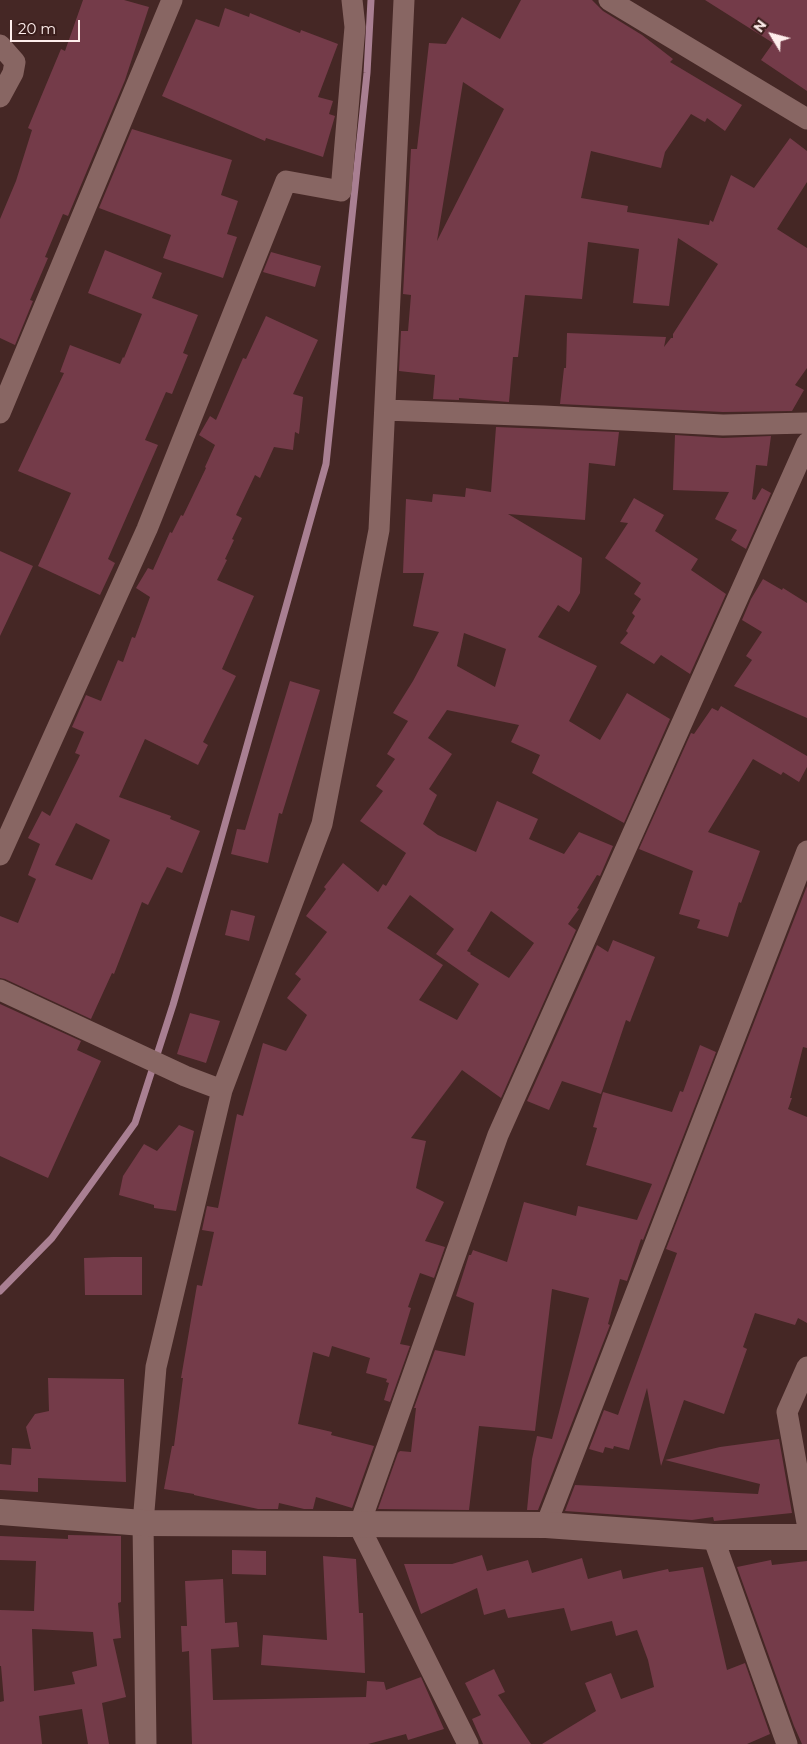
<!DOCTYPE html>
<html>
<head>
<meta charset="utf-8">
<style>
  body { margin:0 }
  #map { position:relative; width:807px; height:1744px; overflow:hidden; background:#452725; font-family:Montserrat,sans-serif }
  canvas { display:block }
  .north { position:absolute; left:747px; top:10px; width:50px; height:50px; -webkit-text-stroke:4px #3a1d1b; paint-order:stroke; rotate:307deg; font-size:14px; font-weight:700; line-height:20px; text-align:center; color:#feeeec }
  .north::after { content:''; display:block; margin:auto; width:18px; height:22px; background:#feeeec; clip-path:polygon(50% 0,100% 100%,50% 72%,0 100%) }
  .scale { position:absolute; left:10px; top:20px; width:70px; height:22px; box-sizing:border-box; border:2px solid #feeeec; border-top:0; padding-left:6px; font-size:15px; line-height:18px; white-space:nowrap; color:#feeeec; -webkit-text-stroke:4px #3a1d1b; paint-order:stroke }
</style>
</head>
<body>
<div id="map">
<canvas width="807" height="1744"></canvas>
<div class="north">N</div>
<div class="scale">20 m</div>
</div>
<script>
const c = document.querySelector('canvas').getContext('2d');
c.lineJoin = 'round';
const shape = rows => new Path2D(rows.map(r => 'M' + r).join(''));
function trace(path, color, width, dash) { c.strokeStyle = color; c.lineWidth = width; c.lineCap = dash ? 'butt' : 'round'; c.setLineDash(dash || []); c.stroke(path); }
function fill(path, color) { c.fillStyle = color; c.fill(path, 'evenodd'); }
trace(shape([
  [0,1291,52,1238,135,1123,173,1005,213,867,326,464,367,73,371,0]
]), '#a97f92', 7);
fill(shape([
  [83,0,124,0,149,7,125,80,68,216,63,214,45,257,48,258,30,300,33,301,15,345,0,338,0,219,16,181,32,130,28,128,61,49,65,51],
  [521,0,592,0,603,11,642,35,673,59,670,62,742,105,725,131,707,118,705,122,691,114,665,152,661,168,591,151,581,198,628,206,627,212,709,225,710,220,713,222,731,175,754,188,790,138,807,151,807,182,777,229,807,248,807,368,795,385,804,390,792,411,723,412,560,404,564,368,566,368,567,333,666,337,664,347,671,338,673,338,673,334,718,264,678,238,669,306,633,303,639,249,588,242,582,299,525,295,518,357,513,357,509,402,459,398,459,400,433,399,435,375,399,371,401,331,408,331,411,295,403,294,411,149,417,149,429,43,446,44,462,17,500,39],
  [463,82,504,109,437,241],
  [705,0,807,0,807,91,761,60,773,43],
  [225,8,249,17,250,13,300,33,301,30,338,44,318,97,333,101,329,114,335,116,323,157,266,138,265,141,162,96,196,19,219,27],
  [132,129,232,160,221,195,238,201,227,234,237,237,223,278,163,258,171,235,99,208],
  [105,250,162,273,152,298,198,315,183,353,188,355,172,394,166,392,145,440,158,445,108,559,115,563,100,595,38,566,71,493,18,471,64,373,60,372,70,345,120,364,123,357,124,358,142,314,88,293],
  [271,252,321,266,315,287,263,272],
  [266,316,318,340,293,394,303,397,299,434,295,432,293,450,274,447,260,478,255,475,236,515,242,518,232,539,234,540,225,559,227,560,217,580,254,596,222,669,236,676,203,742,208,745,198,765,145,739,119,797,171,816,170,819,200,831,182,873,167,867,148,905,142,902,114,974,112,973,91,1019,5,979,0,978,0,916,18,923,36,879,28,875,40,844,28,838,42,811,50,816,80,755,75,753,84,732,72,727,86,695,101,701,118,660,123,662,132,637,135,638,150,597,136,588,148,568,153,570,170,532,172,533,181,515,183,516,206,468,205,467,215,445,199,435,210,416,216,420,243,358,246,359],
  [76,823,110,840,92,880,55,865],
  [496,427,619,432,615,466,589,463,585,520,508,514,582,558,580,593,569,612,558,605,538,637,597,666,569,721,600,740,627,693,670,719,624,823,532,773,540,755,511,742,519,725,447,710,428,738,452,754,429,789,437,795,423,824,438,835,476,852,497,801,538,819,529,839,564,854,579,832,613,846,600,876,597,875,577,908,579,909,568,924,576,930,501,1098,462,1070,411,1138,426,1141,416,1188,444,1202,425,1241,445,1247,434,1278,420,1273,408,1307,411,1308,400,1344,410,1346,390,1402,384,1400,389,1383,386,1382,387,1379,366,1373,370,1358,332,1346,329,1357,313,1352,298,1424,332,1432,331,1435,374,1446,352,1508,316,1497,313,1509,304,1509,279,1503,278,1509,258,1509,194,1495,194,1494,164,1489,172,1446,174,1446,183,1378,181,1378,197,1285,202,1286,214,1232,202,1230,207,1206,218,1208,237,1114,243,1116,263,1043,286,1051,307,1015,287,998,301,979,295,974,327,932,306,916,326,889,324,887,343,863,378,892,383,884,386,886,406,853,360,821,383,791,376,786,395,759,387,754,408,721,393,713,413,681,439,632,413,626,424,573,403,573,406,499,432,502,433,494,465,497,466,488,491,492],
  [464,633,506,649,495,687,457,666],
  [410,895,454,929,436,954,479,984,457,1020,419,1000,443,965,387,928],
  [491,911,534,943,509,978,470,954,471,953,467,951],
  [675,435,723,438,771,436,767,466,756,465,752,499,755,500,762,488,771,493,746,549,731,540,737,530,715,519,729,492,673,490],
  [634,498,664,515,655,531,698,559,691,570,726,594,690,674,661,655,654,664,620,643,628,633,626,631,635,616,632,613,641,599,634,594,641,583,605,558,628,523,620,522],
  [0,551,33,566,0,636],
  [763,579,782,590,783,588,807,603,807,718,734,686,752,660,746,656,762,632,742,620,751,599],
  [290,681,320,690,282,814,279,813,268,863,231,854,237,829,245,830],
  [721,706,807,756,807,767,799,782,783,772,781,775,753,759,708,832,760,851,741,903,739,902,728,937,697,928,700,920,679,914,693,871,639,849,691,733,694,734,712,708,718,711],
  [807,886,807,1048,803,1047,790,1098,792,1098,788,1109,807,1117,807,1323,798,1318,795,1325,755,1313,743,1347,747,1349,724,1414,684,1400,661,1466,647,1388,629,1450,614,1446,613,1449,605,1447,603,1453,589,1449,604,1410,618,1415,677,1253,666,1249],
  [231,910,255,916,249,941,225,935],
  [613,940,655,957,630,1022,626,1020,601,1094,562,1081,549,1110,527,1101,597,945,608,952],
  [0,1004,81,1041,77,1050,101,1061,48,1178,0,1156],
  [190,1013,220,1021,206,1063,177,1054],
  [700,1045,716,1052,643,1240,641,1239,627,1281,620,1279,608,1324,610,1325,538,1510,527,1510,532,1459,537,1436,552,1439,589,1298,552,1289,535,1431,479,1426,469,1510,378,1509,398,1453,400,1451,411,1452,416,1408,414,1408,435,1350,465,1356,474,1303,456,1296,469,1255,471,1255,473,1250,507,1262,524,1202,576,1216,578,1206,637,1220,652,1184,586,1165,597,1128,593,1127,603,1092,672,1112,680,1091,683,1092],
  [179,1125,194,1131,176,1211,154,1208,154,1205,119,1195,123,1176,144,1144,157,1151],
  [113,1257,142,1257,142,1295,85,1295,84,1258],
  [48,1378,124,1379,126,1482,38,1478,38,1492,0,1490,0,1464,11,1465,12,1448,31,1449,26,1427,35,1414,49,1411],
  [779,1439,792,1513,714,1521,713,1517,692,1520,565,1511,575,1485,758,1494,760,1484,665,1460,720,1447],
  [68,1535,121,1536,121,1602,118,1603,121,1638,113,1639,126,1697,102,1703,109,1744,88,1744,82,1709,39,1716,42,1744,0,1744,0,1702,4,1701,1,1666,0,1666,0,1610,34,1611,36,1561,0,1560,0,1536,68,1539],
  [32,1629,93,1632,97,1666,72,1672,75,1684,34,1691],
  [232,1550,266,1551,266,1575,232,1574],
  [482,1555,487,1571,528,1560,532,1573,582,1558,588,1579,621,1570,623,1579,668,1569,669,1572,703,1567,727,1670,745,1663,770,1734,747,1744,542,1744,596,1711,585,1683,611,1673,621,1699,654,1687,648,1660,637,1630,616,1636,612,1621,571,1631,564,1608,508,1618,505,1609,484,1615,477,1588,421,1614,404,1564,452,1564],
  [323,1556,356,1559,359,1613,363,1613,365,1673,261,1665,263,1635,327,1640],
  [771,1560,772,1565,807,1561,807,1744,802,1744,794,1726,737,1567],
  [223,1579,225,1623,237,1622,239,1647,211,1649,213,1700,366,1697,367,1681,384,1682,386,1690,421,1677,444,1729,408,1740,406,1734,368,1744,192,1744,189,1651,182,1652,181,1626,187,1626,185,1581],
  [494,1669,505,1692,498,1695,531,1744,483,1744,472,1719,481,1715,465,1683]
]), '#743b49');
trace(shape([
  [609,0,807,119],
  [0,45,15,62,13,73,0,97],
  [385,410,544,416,723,425,807,423],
  [0,413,172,0],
  [0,855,147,529,286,181,341,191,355,27,352,0],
  [0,990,185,1076,222,1090],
  [807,1367,787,1412,807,1523],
  [546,1525,807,851],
  [713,1537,787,1744],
  [146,1744,143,1523,156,1367,222,1090,322,824,379,530,404,0],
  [468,1744,359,1526,498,1135,807,443]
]), '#886663', 21);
trace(shape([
  [0,1512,143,1523,546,1525,713,1537,807,1537]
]), '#886663', 26);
</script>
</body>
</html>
